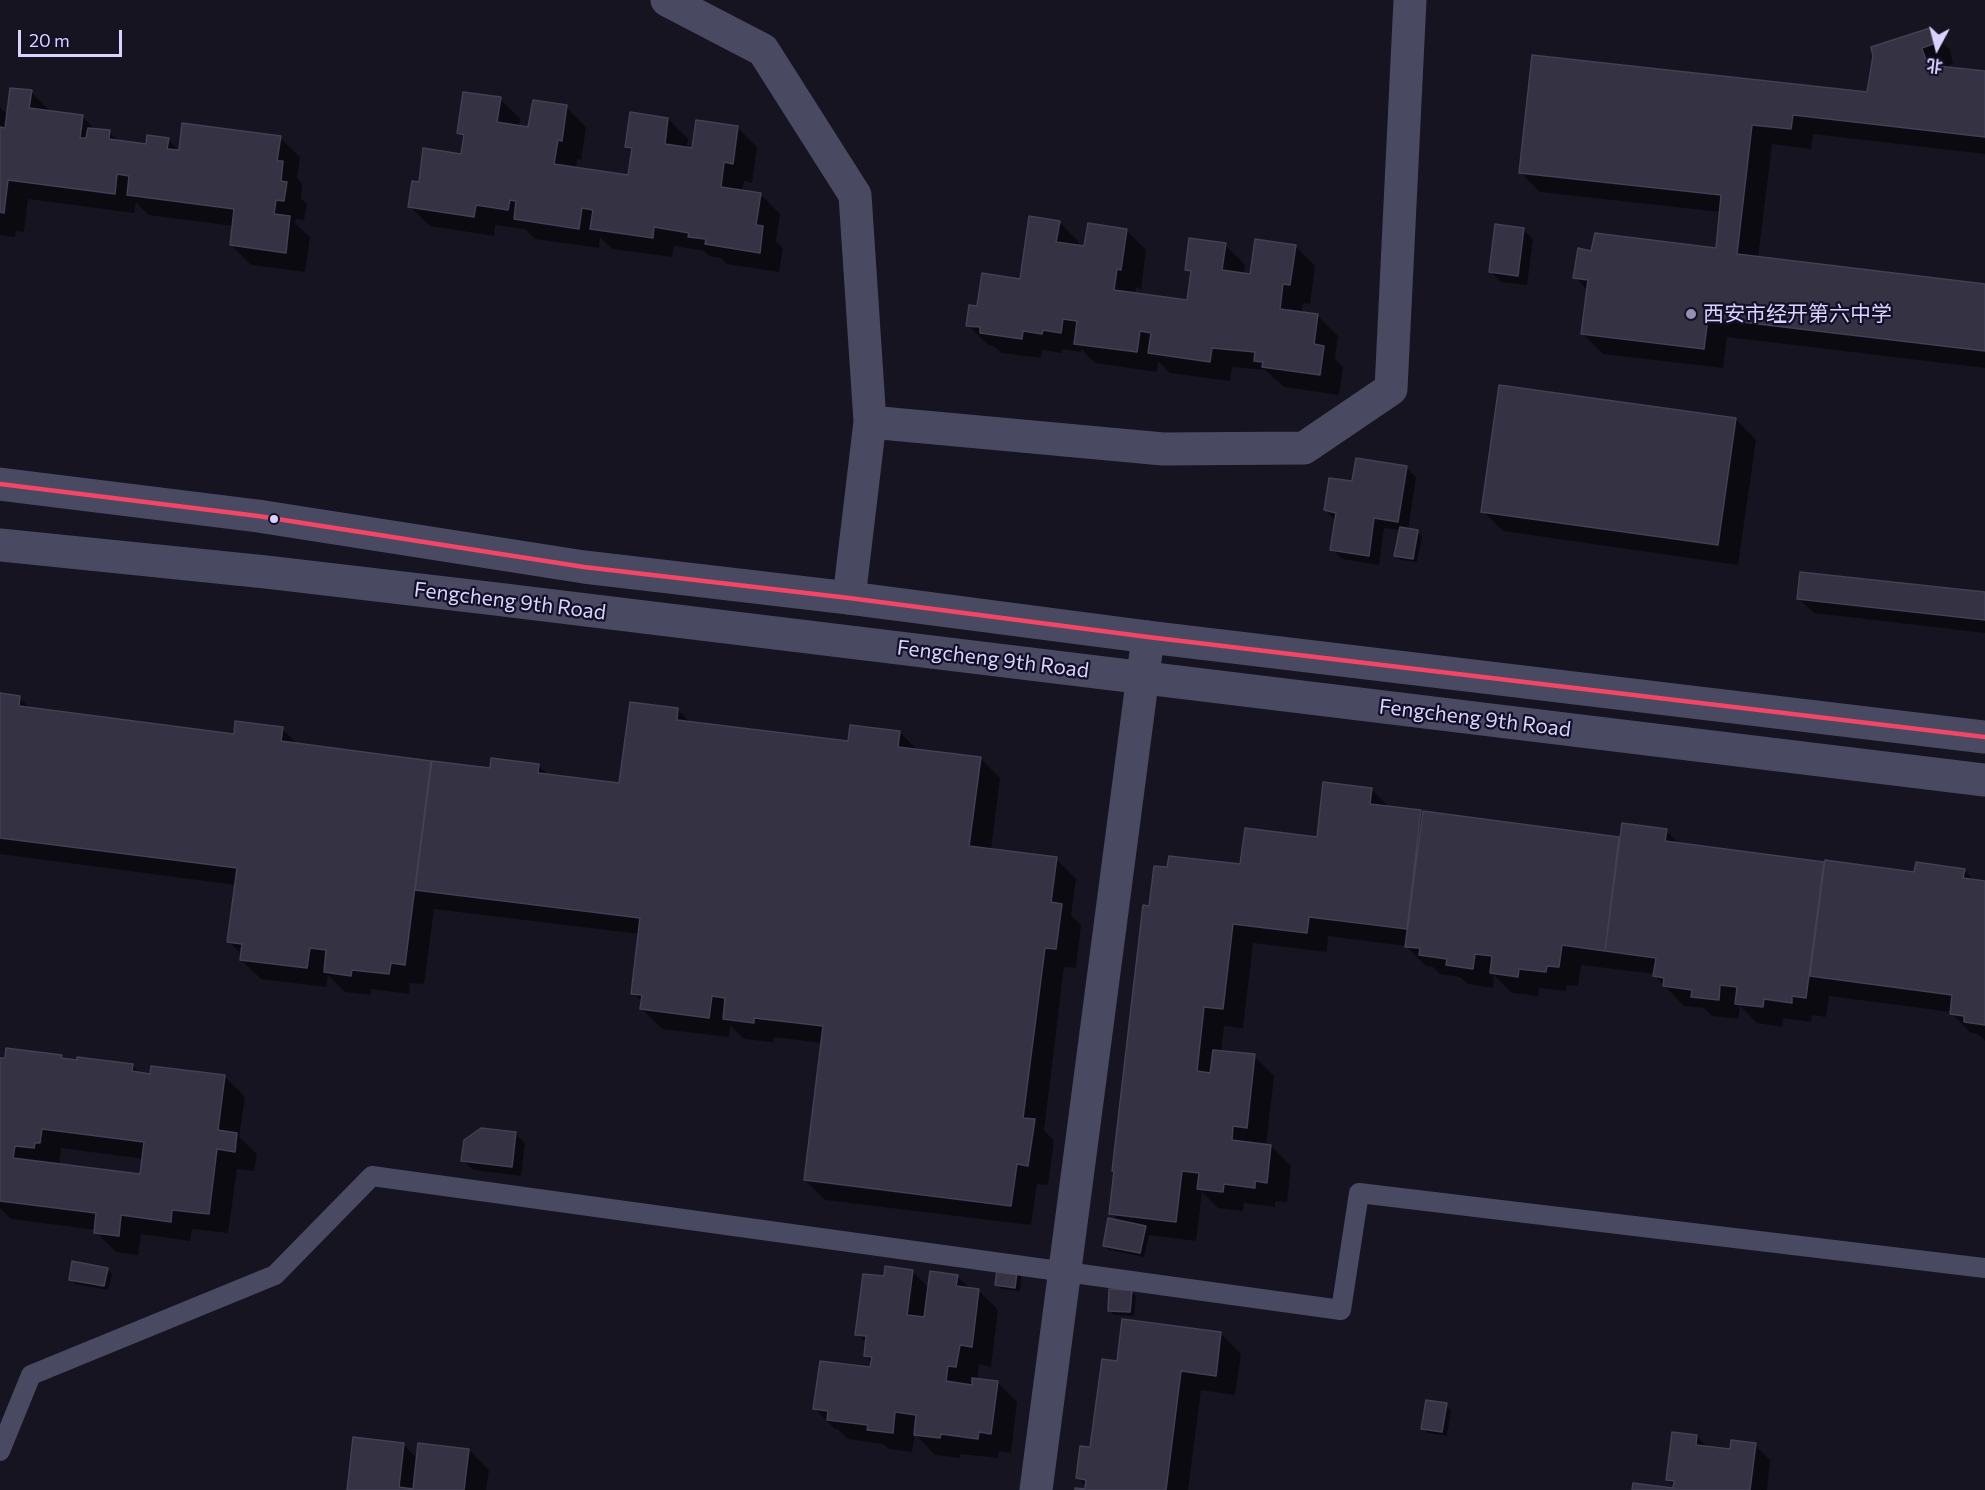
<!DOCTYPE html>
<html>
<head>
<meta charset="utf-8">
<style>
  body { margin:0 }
  #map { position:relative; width:1985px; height:1490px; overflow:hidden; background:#161421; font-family:Commissioner,"Noto Sans SC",sans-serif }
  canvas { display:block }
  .north { position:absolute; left:1907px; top:18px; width:60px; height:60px; -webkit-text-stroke:4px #130f26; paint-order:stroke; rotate:187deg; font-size:16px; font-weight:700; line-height:24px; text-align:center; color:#d9d4ff }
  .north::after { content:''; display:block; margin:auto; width:21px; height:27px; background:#d9d4ff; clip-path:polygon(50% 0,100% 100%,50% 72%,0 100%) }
  .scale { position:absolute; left:18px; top:30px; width:104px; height:27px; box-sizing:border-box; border:3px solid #d9d4ff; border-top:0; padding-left:8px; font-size:18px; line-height:21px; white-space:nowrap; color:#d9d4ff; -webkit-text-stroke:4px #130f26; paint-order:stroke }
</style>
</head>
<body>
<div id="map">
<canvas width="1985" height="1490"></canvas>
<div class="north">北</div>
<div class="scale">20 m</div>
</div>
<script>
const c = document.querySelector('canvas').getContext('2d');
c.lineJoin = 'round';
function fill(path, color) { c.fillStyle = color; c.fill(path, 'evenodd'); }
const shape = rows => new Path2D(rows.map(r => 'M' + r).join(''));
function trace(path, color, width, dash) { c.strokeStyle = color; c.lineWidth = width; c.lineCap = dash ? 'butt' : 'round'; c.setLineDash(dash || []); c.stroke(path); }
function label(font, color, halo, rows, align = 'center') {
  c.font = font + ' Commissioner,"Noto Sans SC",sans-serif'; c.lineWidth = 4.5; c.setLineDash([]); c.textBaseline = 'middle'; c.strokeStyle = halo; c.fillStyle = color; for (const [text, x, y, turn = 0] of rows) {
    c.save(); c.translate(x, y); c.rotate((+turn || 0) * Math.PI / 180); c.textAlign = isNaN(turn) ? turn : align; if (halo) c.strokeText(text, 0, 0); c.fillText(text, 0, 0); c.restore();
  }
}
fill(shape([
  [1930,30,1950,50,1953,64,1941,68,1985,72,1985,154,1813,134,1811,149,1772,144,1758,258,1985,285,1985,368,1727,337,1723,368,1603,354,1583,334,1588,291,1575,277,1592,253,1718,249,1721,212,1540,192,1520,172,1868,93],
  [31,92,51,112,82,116,96,130,109,132,120,142,147,146,168,139,180,152,280,138,300,157,297,178,302,183,301,198,307,204,304,220,296,219,295,223,310,237,305,272,251,265,231,245,234,226,148,215,136,202,134,213,28,199,24,232,16,231,15,237,0,235,0,107,8,115],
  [500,99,520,119,519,127,530,129,566,107,586,127,581,160,577,159,576,169,629,177,633,153,626,147,668,119,688,139,686,149,693,150,737,127,757,147,752,183,744,181,742,191,760,194,780,214,776,241,783,248,779,272,727,264,721,258,709,256,704,251,674,246,672,257,612,249,600,237,599,248,535,239,525,229,495,225,494,236,430,226,410,207,420,183,463,155,465,139,459,133],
  [1059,222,1079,242,1078,247,1086,248,1126,230,1146,250,1141,289,1136,288,1135,295,1188,302,1192,275,1186,269,1225,245,1245,265,1244,274,1252,275,1295,246,1315,266,1310,304,1303,303,1302,313,1318,316,1338,336,1335,359,1343,367,1339,395,1284,387,1265,370,1232,367,1230,381,1170,373,1158,361,1157,372,1095,363,1081,349,1081,352,1062,349,1062,353,1042,350,1041,358,1001,353,994,346,988,345,968,325,978,308,1021,280],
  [1523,229,1533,239,1527,285,1501,282,1491,272],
  [1736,420,1756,440,1738,565,1503,531,1483,511],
  [1406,467,1416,477,1408,530,1417,532,1422,536,1417,562,1400,560,1396,555,1400,530,1384,528,1379,565,1342,559,1332,549,1336,521,1325,510,1354,483],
  [1985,594,1985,633,1814,613,1798,598],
  [0,695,19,697,32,710,235,736,282,729,299,745,491,770,538,765,548,775,620,785,677,709,691,723,849,743,900,732,918,751,980,758,1000,778,991,850,1056,859,1076,879,1071,915,1081,925,1076,968,1064,967,1044,1130,1054,1141,1048,1185,1037,1184,1031,1225,825,1200,805,1180,822,1043,774,1037,773,1042,744,1039,730,1025,729,1037,662,1029,642,1009,643,1003,633,993,640,934,434,909,424,984,410,983,409,994,371,989,371,995,345,992,328,975,326,987,261,979,241,960,242,955,229,942,236,885,0,854],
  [1371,789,1390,808,1420,811,1424,815,1619,838,1622,841,1666,831,1680,844,1916,873,1964,870,1975,881,1985,883,1985,1041,1978,1034,1971,1033,1951,1013,1951,1012,1829,996,1826,1017,1812,1015,1811,1022,1783,1018,1782,1027,1757,1023,1740,1006,1738,1019,1712,1016,1704,1008,1684,1006,1655,976,1655,974,1581,965,1578,986,1567,985,1566,991,1539,988,1538,996,1512,993,1494,975,1493,988,1468,984,1460,977,1440,974,1433,967,1426,966,1406,946,1328,936,1327,952,1253,943,1243,1028,1224,1026,1221,1052,1254,1056,1274,1076,1266,1146,1271,1146,1291,1166,1287,1202,1275,1201,1275,1207,1244,1203,1243,1211,1218,1208,1202,1192,1196,1241,1149,1235,1144,1257,1109,1250,1104,1245,1120,1222,1111,1213,1150,907,1242,866,1318,838],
  [61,1057,64,1060,132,1065,141,1074,225,1077,245,1097,239,1137,257,1154,254,1171,237,1169,228,1233,192,1229,190,1241,141,1234,138,1255,116,1252,96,1232,96,1230,11,1219,0,1208,0,1059],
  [61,1148,144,1159,141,1175,59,1165],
  [515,1133,525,1143,521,1176,473,1170,463,1160],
  [107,1269,112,1274,108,1290,75,1284,71,1279],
  [1022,1270,1020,1291,1002,1289,997,1285],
  [913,1272,930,1289,957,1276,971,1289,978,1290,998,1310,991,1367,979,1364,977,1380,997,1382,1017,1402,1011,1453,999,1451,998,1458,960,1454,960,1458,935,1455,915,1434,912,1452,889,1449,883,1444,848,1439,838,1429,835,1429,815,1409,872,1369,872,1363,865,1356,867,1344,857,1334,885,1278],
  [1131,1292,1136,1296,1134,1316,1114,1315,1109,1310],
  [1221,1334,1241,1354,1235,1395,1201,1390,1188,1490,1087,1490,1087,1487,1078,1478,1092,1449,1118,1362],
  [1446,1405,1451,1410,1447,1436,1427,1433,1423,1428],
  [1697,1436,1708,1448,1731,1451,1755,1445,1770,1460,1767,1490,1633,1490,1674,1490,1675,1487,1667,1480],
  [404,1445,418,1459,469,1450,489,1470,486,1490,348,1490]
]), '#0007');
const building = shape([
  [1930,28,1933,44,1922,48,1922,49,1928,65,1985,71,1985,137,1793,115,1791,129,1752,125,1737,254,1985,284,1985,351,1708,318,1704,349,1581,334,1588,280,1573,278,1578,248,1591,251,1595,233,1716,248,1721,195,1519,173,1532,55,1867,92,1873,56,1871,47,1930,28],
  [10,88,32,90,29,108,83,115,80,138,86,138,88,128,110,130,109,139,146,144,147,135,169,138,167,149,179,150,182,123,281,136,277,161,283,161,281,181,287,182,284,201,276,200,274,214,290,216,286,253,230,245,234,209,127,195,129,176,117,174,115,194,8,180,4,213,0,212,0,127,5,128,10,88],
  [463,92,501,97,497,122,528,127,533,100,567,105,562,141,558,140,554,164,628,175,632,148,625,147,630,112,668,118,665,144,692,148,696,120,738,126,733,164,724,162,721,187,761,193,756,225,763,226,760,253,705,244,706,239,688,237,689,233,654,227,653,238,590,229,593,210,582,208,579,229,514,219,516,201,510,200,508,210,476,205,474,217,408,207,412,181,419,182,423,148,461,154,464,135,457,133,463,92],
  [1029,216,1060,221,1056,242,1084,246,1088,223,1127,229,1121,270,1117,269,1114,290,1187,300,1191,271,1185,270,1189,238,1226,243,1222,270,1250,274,1255,239,1296,245,1290,285,1283,284,1280,309,1318,314,1314,344,1324,346,1320,375,1262,367,1263,362,1254,361,1255,352,1212,348,1210,362,1148,353,1151,333,1140,331,1137,352,1074,344,1077,321,1063,319,1061,333,1043,330,1042,334,1023,331,1022,339,980,333,980,327,966,326,969,305,977,306,982,273,1020,279,1029,216],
  [1495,224,1524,228,1518,276,1489,272,1495,224],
  [1499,385,1736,418,1718,545,1481,512,1499,385],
  [1356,458,1407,466,1398,522,1374,518,1369,556,1330,550,1336,513,1324,510,1329,478,1352,481,1356,458],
  [1400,527,1418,530,1413,559,1394,556,1400,527],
  [1800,572,1985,592,1985,620,1797,599,1800,572],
  [0,693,20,696,19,706,234,734,235,721,283,727,281,741,431,761,405,965,391,963,389,974,352,970,351,976,324,972,326,950,310,948,307,968,240,960,242,944,227,942,237,868,0,838,0,693],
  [630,702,678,708,677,720,848,741,850,725,900,731,898,747,981,757,969,846,1057,857,1051,902,1062,904,1056,949,1045,948,1023,1118,1035,1119,1028,1166,1017,1164,1011,1206,804,1180,823,1026,754,1018,754,1023,723,1019,725,998,712,996,709,1018,640,1009,642,995,631,994,640,918,415,890,432,761,490,768,491,758,539,764,538,773,619,783,630,702],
  [1323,782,1372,788,1370,804,1421,810,1407,929,1309,917,1307,933,1233,924,1223,1009,1204,1007,1197,1071,1210,1073,1213,1050,1255,1054,1247,1128,1233,1126,1232,1140,1271,1145,1267,1183,1255,1181,1255,1188,1224,1184,1223,1192,1197,1189,1199,1173,1182,1171,1176,1222,1109,1214,1114,1171,1112,1171,1143,905,1149,906,1154,866,1167,867,1169,856,1240,864,1245,828,1317,837,1323,782],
  [1423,811,1619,837,1605,951,1562,945,1559,967,1547,966,1546,972,1519,969,1518,977,1490,973,1492,956,1475,954,1473,969,1446,965,1447,959,1419,955,1420,948,1405,947,1423,811],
  [1622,823,1667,829,1665,841,1824,862,1806,998,1792,996,1792,1003,1764,999,1763,1007,1735,1004,1737,987,1720,985,1719,1000,1691,997,1692,990,1663,986,1664,978,1653,976,1656,958,1605,951,1622,823],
  [1825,860,1914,872,1916,862,1965,869,1963,878,1985,881,1985,1025,1964,1022,1964,1016,1950,1014,1952,995,1810,976,1825,860],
  [6,1048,62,1055,61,1058,77,1060,77,1057,133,1064,132,1071,150,1074,151,1066,225,1075,218,1130,237,1133,235,1152,217,1149,209,1214,172,1210,171,1222,121,1215,119,1236,94,1233,96,1213,0,1201,0,1058,5,1058,6,1048],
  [42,1129,144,1142,140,1174,13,1158,15,1146,34,1148,35,1143,40,1143,42,1129],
  [481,1128,516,1132,512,1167,461,1161,464,1140,481,1128],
  [1108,1218,1146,1226,1140,1253,1103,1246,1108,1218],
  [72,1261,108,1268,104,1286,69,1280,72,1261],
  [998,1262,1018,1264,1015,1288,995,1285,998,1262],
  [885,1266,913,1270,907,1315,924,1317,930,1271,958,1275,956,1286,979,1289,972,1347,960,1345,956,1367,948,1366,946,1381,972,1385,972,1378,998,1381,991,1434,979,1432,978,1439,941,1434,940,1438,914,1435,916,1415,895,1412,893,1433,867,1430,868,1425,827,1420,828,1411,813,1409,820,1361,870,1367,872,1357,864,1356,866,1336,855,1335,863,1274,884,1276,885,1266],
  [1109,1289,1132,1290,1130,1312,1108,1311,1109,1289],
  [1122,1319,1221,1332,1216,1376,1181,1371,1166,1490,1075,1490,1075,1488,1085,1489,1086,1480,1076,1478,1080,1446,1090,1447,1102,1359,1117,1361,1122,1319],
  [1426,1400,1447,1403,1442,1432,1421,1429,1426,1400],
  [1672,1432,1697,1435,1696,1445,1730,1449,1731,1440,1756,1443,1750,1490,1632,1490,1633,1483,1673,1488,1674,1481,1666,1480,1672,1432],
  [353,1437,404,1443,399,1487,413,1489,418,1443,469,1449,464,1490,347,1490,353,1437]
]);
fill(building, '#343243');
trace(building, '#433f54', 1.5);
trace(shape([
  [0,1451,31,1375,275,1275,372,1176,1341,1310,1359,1193,1985,1268]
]), '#4a4962', 20);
trace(shape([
  [667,0,763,50,855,195,870,422],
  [849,598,870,422,1163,449,1304,448,1391,389,1410,0],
  [1036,1490,1148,637]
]), '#4a4962', 33);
trace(shape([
  [0,484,258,516,584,567,849,598,1148,637,1985,737],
  [0,545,266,572,496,599,1985,780]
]), '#4a4962', 33);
trace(shape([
  [0,484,258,516,584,567,849,598,1148,637,1985,737]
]), '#f34667', 4.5);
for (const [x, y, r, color] of [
  [1691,314,6,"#9591b1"],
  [274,519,5,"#d9d4ff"]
]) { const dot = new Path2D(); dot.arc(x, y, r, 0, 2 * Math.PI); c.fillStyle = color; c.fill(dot); trace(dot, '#130f26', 2); }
label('21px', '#d9d4ff', '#130f26', [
  ["西安市经开第六中学",1703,314]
], 'left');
label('21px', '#d9d4ff', '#130f26', [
  ["Fengcheng 9th Road",510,601,7],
  ["Fengcheng 9th Road",993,659,7],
  ["Fengcheng 9th Road",1475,718,7]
]);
</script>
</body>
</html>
